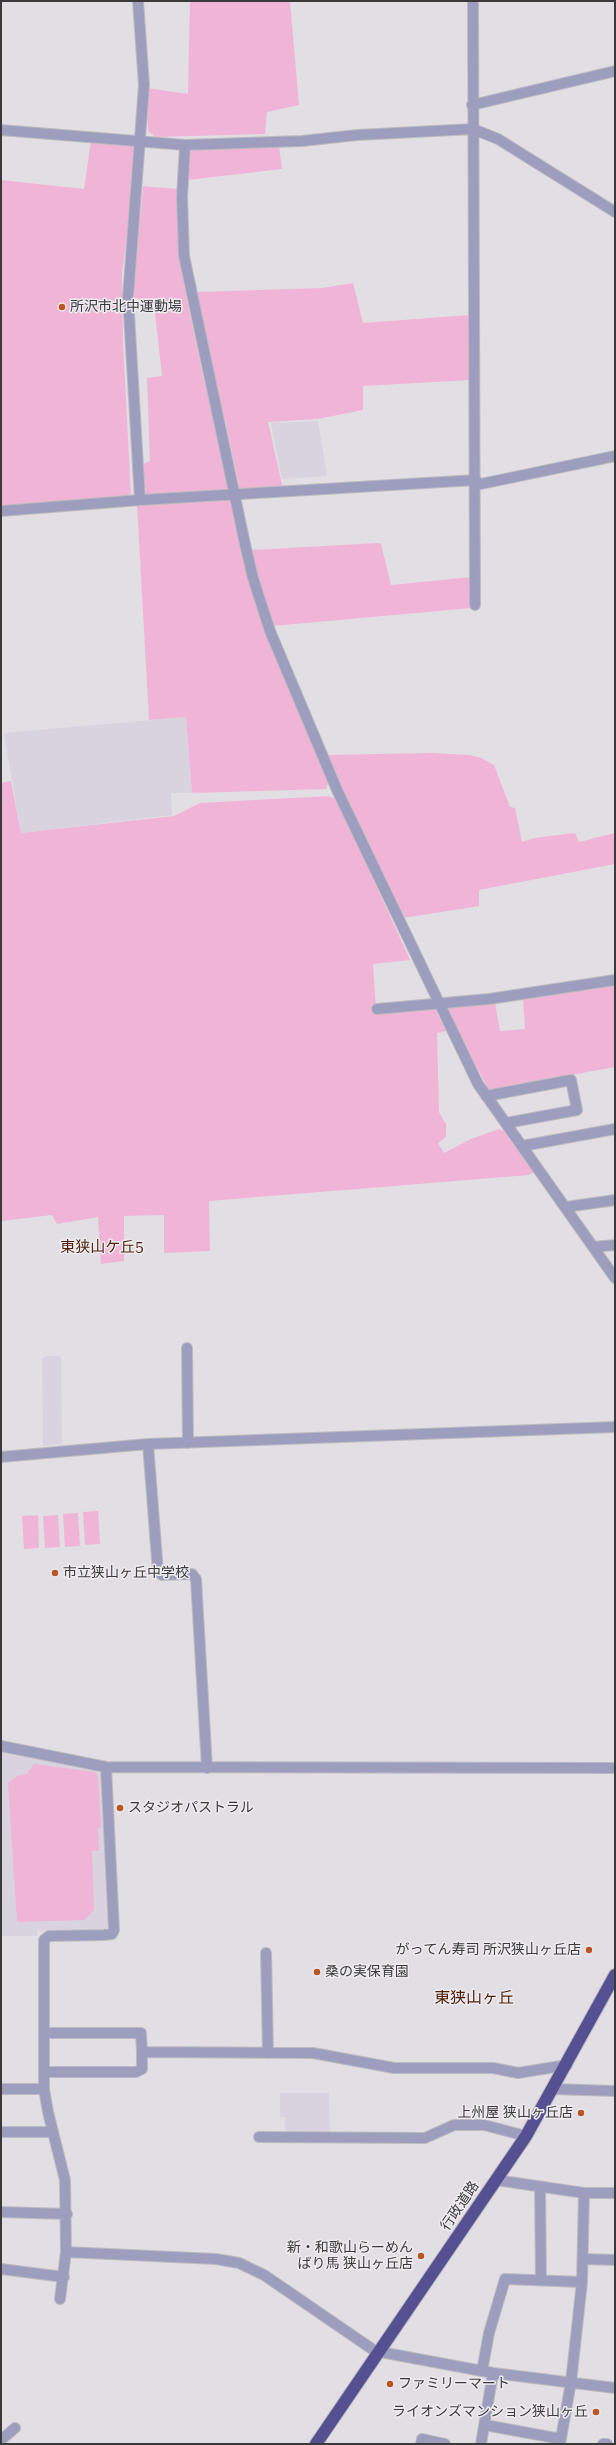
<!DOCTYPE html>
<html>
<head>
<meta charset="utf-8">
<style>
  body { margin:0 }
  #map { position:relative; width:616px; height:2445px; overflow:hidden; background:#e1dfe4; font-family:"Roboto Serif",serif }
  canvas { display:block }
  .frame { position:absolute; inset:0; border:2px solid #3a3a3b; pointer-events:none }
</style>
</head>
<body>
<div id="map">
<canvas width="616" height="2445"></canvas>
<div class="frame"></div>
</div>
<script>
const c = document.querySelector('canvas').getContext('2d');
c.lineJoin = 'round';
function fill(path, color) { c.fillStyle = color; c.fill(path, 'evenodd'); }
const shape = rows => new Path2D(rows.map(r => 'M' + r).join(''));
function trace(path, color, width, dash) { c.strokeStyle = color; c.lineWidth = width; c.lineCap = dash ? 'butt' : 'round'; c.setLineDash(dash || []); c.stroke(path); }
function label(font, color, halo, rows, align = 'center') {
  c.font = font + ' "Roboto Serif","Noto Sans JP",serif'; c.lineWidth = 3; c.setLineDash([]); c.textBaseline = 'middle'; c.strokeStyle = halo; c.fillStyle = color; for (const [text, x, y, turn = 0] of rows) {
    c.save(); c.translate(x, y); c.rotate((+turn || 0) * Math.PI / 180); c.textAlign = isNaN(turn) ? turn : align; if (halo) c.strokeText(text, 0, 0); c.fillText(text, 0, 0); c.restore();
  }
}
fill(shape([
  [318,421,327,476,282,479,271,423],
  [186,717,192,793,171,793,172,815,21,833,4,733],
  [45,1356,61,1356,62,1444,43,1446,42,1359],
  [1,1750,99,1771,102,1776,110,1924,105,1929,37,1930,37,1936,1,1936],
  [280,2093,329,2093,330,2134,285,2134,285,2117,280,2117]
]), '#d8d3df');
fill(shape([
  [190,1,290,1,299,105,267,112,265,134,156,137,148,131,147,88,188,94],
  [91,141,139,146,122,273,123,341,131,497,1,507,1,180,84,189],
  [279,145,282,169,188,180,189,153,194,149],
  [143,186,178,189,178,256,204,381,216,424,242,555,268,639,329,781,326,789,192,793,186,717,149,720,137,504,147,504,143,464,150,461,147,378,162,376,154,304,133,297],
  [353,283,363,323,470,315,470,380,363,386,363,410,318,419,268,422,283,489,240,491,226,424,212,375,197,292,322,288],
  [378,543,381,544,391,585,472,577,471,608,273,626,261,593,252,550],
  [431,753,469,755,481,758,494,765,510,807,515,808,522,842,534,838,575,833,579,842,615,833,615,864,479,890,479,906,403,918,327,755],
  [11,781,21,833,174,816,200,803,328,796,337,799,410,960,373,964,376,1011,434,1007,446,1031,437,1033,439,1112,446,1124,446,1137,438,1143,444,1153,471,1139,499,1129,504,1131,534,1172,529,1175,209,1201,210,1251,164,1253,164,1215,124,1216,124,1261,101,1264,98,1217,57,1224,52,1215,1,1221,1,783],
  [615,984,615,1067,489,1090,447,1013,450,1007,495,1003,500,1031,525,1029,523,999],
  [98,1511,100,1544,85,1545,83,1512],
  [78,1513,80,1546,65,1547,63,1514],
  [38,1515,39,1548,24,1549,22,1516],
  [58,1515,60,1547,45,1548,43,1516],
  [34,1764,95,1772,98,1777,101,1827,98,1828,99,1851,92,1851,94,1910,84,1920,17,1922,8,1783,19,1775,27,1774]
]), '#f0b5d6');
const minor = shape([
  [138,1,144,85,128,297,140,500],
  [473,1,475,605],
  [472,105,615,71],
  [1,130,185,145,302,141,357,135,473,129,498,139,615,212],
  [185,145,182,197,184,256,245,544,253,578,270,631,337,790,478,1084,615,1278],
  [476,485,615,456],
  [1,511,140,500,476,480],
  [377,1009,489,999,615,980],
  [486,1096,571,1080,577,1110,506,1123],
  [522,1146,615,1129],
  [566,1207,615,1200],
  [593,1247,615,1245],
  [187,1348,188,1443],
  [148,1444,158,1572,162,1575,192,1574,196,1579,207,1768],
  [1,1457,148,1444,615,1427],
  [1,1746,106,1767,615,1768],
  [106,1767,114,1930,112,1934,104,1935,49,1936,44,1940,44,2089,48,2112,65,2180,66,2252,216,2259,239,2263,264,2275,375,2351,493,2373,615,2388],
  [266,1953,268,2053],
  [44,2033,141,2033,142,2052],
  [44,2072,136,2072,142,2069,142,2052,313,2053,394,2068,493,2068,518,2073,567,2065],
  [1,2089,44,2089],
  [553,2089,615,2091],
  [1,2132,53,2132],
  [259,2137,425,2138,454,2125,484,2125,526,2136],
  [496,2180,584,2193,615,2193],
  [540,2187,541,2280],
  [1,2212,67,2214],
  [583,2259,615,2260],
  [1,2269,64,2277],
  [60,2299,66,2252],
  [482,2371,489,2333,505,2279,582,2282],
  [485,2425,561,2439],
  [1,2440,15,2428],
  [421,2444,422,2439,445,2444],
  [481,2444,493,2373],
  [560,2444,571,2382,582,2282,584,2193],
  [603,2444,607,2444]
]);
const highway = shape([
  [316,2444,526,2136,615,1975]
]);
trace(minor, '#bcbbbf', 12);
trace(highway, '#bcbbbf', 14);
trace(minor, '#9d9ebe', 10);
trace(highway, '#545091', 12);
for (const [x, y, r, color] of [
  [62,307,4,"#bb5624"],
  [55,1573,4,"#bb5624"],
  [120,1808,4,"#bb5624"],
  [589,1950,4,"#bb5624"],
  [317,1972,4,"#bb5624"],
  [581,2113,4,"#bb5624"],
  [421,2256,4,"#bb5624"],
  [390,2384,4,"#bb5624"],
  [596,2412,4,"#bb5624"]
]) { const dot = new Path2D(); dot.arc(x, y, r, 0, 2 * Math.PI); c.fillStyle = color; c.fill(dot); trace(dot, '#eeecf1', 1.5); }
label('14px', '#3a3a3b', '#eeecf1', [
  ["所沢市北中運動場",70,307],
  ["市立狭山ヶ丘中学校",63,1573],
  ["スタジオパストラル",128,1808],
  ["がってん寿司 所沢狭山ヶ丘店",581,1950,"right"],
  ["桑の実保育園",325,1972],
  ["上州屋 狭山ヶ丘店",573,2113,"right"],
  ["新・和歌山らーめん",413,2248,"right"],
  ["ばり馬 狭山ヶ丘店",413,2264,"right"],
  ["ファミリーマート",398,2384],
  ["ライオンズマンション狭山ヶ丘",588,2412,"right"]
], 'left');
label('14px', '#3a3a3b', '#eeecf1', [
  ["行政道路",460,2206,-56]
]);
label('15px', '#4f1f06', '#eeecf1', [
  ["東狭山ケ丘5",102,1248]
]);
label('16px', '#4f1f06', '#eeecf1', [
  ["東狭山ヶ丘",474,1998]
]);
</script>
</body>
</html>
